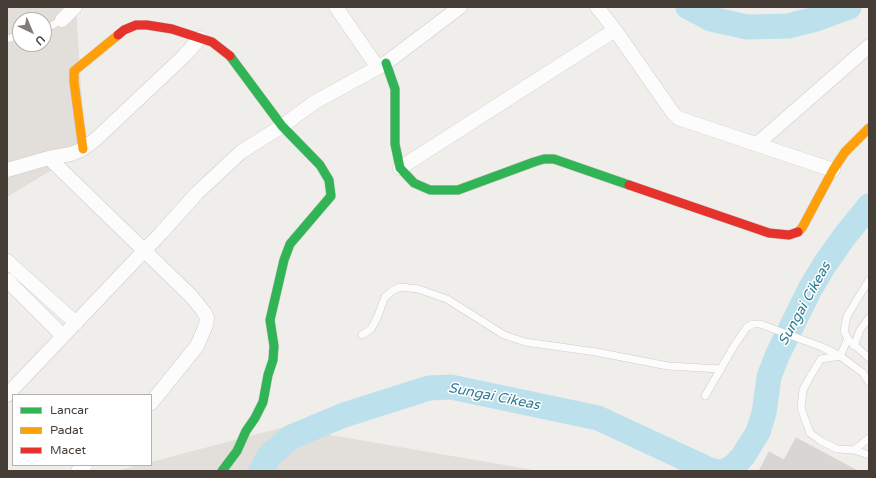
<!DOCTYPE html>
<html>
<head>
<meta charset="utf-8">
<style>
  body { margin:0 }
  #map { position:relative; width:876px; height:478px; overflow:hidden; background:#f0eeeb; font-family:"Varela Round",sans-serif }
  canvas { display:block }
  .frame { position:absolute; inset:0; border:8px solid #463d37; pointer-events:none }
  .legend { position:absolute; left:12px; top:394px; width:140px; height:72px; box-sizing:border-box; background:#fff; border:1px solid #b5b1af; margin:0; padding:5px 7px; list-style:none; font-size:12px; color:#463d37 }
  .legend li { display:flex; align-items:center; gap:8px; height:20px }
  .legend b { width:20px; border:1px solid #b5b1af }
  .north { position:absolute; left:12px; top:12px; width:40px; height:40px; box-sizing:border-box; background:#fff; border:1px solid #b5b1af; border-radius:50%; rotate:136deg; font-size:11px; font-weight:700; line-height:16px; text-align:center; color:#463d37 }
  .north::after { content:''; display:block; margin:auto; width:14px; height:18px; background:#827b76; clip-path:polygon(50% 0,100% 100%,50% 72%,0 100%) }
</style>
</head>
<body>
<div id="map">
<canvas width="876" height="478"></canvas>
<div class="frame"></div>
<ul class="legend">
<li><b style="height:5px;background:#30b455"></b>Lancar</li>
<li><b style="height:5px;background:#ff9f0a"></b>Padat</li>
<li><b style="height:5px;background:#e5322d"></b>Macet</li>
</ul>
<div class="north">U</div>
</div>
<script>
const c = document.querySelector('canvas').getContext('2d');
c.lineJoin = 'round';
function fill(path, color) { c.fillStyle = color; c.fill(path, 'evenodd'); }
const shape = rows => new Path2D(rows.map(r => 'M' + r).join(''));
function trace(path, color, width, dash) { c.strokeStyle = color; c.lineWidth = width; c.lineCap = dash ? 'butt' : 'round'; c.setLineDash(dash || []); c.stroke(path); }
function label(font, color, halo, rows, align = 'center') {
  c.font = font + ' "Varela Round",sans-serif'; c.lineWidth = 3; c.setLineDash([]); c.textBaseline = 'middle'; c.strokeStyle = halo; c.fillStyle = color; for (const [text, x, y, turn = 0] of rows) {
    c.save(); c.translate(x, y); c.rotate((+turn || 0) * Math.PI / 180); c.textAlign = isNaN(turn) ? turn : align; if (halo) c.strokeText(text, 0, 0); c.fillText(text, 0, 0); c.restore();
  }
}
fill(shape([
  [7,7,76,7,85,150,7,197],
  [20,20,44,20,44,44,20,44],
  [284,427,539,471,116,471,139,465,151,465,151,462]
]), '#e2deda');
trace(shape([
  [688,7,711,19,747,27,788,26,816,19,849,7],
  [261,471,269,456,291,437,344,415,429,388,451,387,598,418,710,470,715,471],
  [725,471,734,466,743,456,758,432,764,413,769,377,777,356,810,289,825,264,844,237,869,206]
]), '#bde1ec', 25);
const building = shape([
  [796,438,858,471,759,471,769,452,784,460,796,438]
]);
fill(building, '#d8d5d2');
trace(building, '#d8d4d1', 1);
const lane = shape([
  [44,28,51,26,62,20],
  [7,39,20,35],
  [362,335,371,329,377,318,385,297,392,291,400,287,418,289,447,299,504,335,525,342,596,352,668,366,721,369],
  [851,342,869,358],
  [854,346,860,330,869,318],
  [869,382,863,373,840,356,821,359,811,375,803,390,801,408,810,433,821,441,837,449,854,450,869,438],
  [705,396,734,346,747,327,753,324,760,324,822,347,840,356,848,339,844,331,847,316,869,280],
  [854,450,869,455]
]);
const street = shape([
  [336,7,378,68],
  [597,7,615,30,673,113,678,118,833,170],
  [62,20,75,7],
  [757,144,869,46],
  [49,158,192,297,204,312,207,318,206,325,197,346,151,403],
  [400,168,615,30],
  [7,170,49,158,71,154,83,149,97,138,184,56,200,38],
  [7,261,76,323],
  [7,280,63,336],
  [7,395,162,232,197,193,241,152,282,126,315,102,386,63,460,7],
  [78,471,85,465]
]);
const fast = shape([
  [386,63,395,89,395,144,400,168,414,183,430,190,458,190,534,162,544,159,554,159,629,185],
  [222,471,237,451,246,431,255,418,263,402,268,375,273,360,274,346,270,320,284,260,290,244,331,196,329,180,320,165,282,126,230,56]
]);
const slow = shape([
  [83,149,74,82,74,71,118,35],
  [798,232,802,228,833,170,845,152,869,128]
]);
const jam = shape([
  [118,35,124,30,136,25,147,25,172,29,212,42,230,56],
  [629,185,769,233,789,235,798,232]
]);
trace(lane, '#cecbc8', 8);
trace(street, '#cecbc8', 15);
trace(fast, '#d2ccc5', 10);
trace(slow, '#d2ccc5', 10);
trace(jam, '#d2ccc5', 10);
trace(lane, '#fdfcfc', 7);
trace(street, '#fdfcfc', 14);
trace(fast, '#30b455', 9);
trace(slow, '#ff9f0a', 9);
trace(jam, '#e5322d', 9);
label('italic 14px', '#307b96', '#fff', [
  ["Sungai Cikeas",805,304,-61],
  ["Sungai Cikeas",494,397,11]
]);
</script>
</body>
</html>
